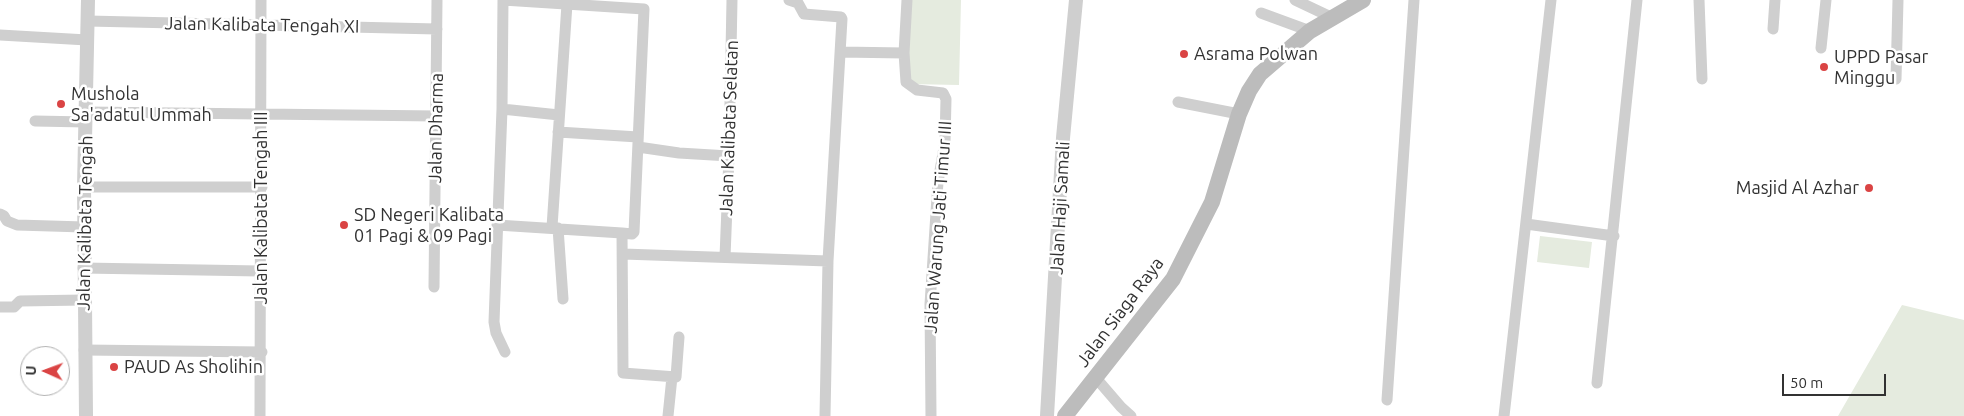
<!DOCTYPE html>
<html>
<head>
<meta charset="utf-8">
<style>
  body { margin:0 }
  #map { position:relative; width:1964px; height:416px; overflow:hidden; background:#fff; font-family:Ubuntu,sans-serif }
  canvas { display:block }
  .north { position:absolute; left:20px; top:346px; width:50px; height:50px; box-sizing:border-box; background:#fff; border:1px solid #adadad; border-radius:50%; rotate:272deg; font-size:14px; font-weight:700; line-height:20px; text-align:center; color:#323232 }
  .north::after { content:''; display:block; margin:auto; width:18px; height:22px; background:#da4444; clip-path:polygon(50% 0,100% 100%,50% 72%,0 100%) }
  .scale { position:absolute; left:1782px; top:374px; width:104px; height:22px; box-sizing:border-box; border:2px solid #323232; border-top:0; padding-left:6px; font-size:15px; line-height:18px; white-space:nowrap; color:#323232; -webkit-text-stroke:4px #fff; paint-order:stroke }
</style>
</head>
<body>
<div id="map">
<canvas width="1964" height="416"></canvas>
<div class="north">U</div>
<div class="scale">50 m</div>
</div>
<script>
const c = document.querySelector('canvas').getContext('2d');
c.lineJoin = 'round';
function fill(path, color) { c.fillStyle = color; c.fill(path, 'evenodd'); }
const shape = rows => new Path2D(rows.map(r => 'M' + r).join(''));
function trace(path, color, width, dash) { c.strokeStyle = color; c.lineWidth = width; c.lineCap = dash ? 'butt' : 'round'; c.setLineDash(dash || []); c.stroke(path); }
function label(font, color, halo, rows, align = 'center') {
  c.font = font + ' Ubuntu,sans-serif'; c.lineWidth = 5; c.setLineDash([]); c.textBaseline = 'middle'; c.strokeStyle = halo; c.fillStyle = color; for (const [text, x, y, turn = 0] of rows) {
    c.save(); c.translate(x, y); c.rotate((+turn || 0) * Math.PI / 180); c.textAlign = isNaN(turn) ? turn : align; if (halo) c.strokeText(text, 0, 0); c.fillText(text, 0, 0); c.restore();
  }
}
fill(shape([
  [909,0,961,0,959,85,907,84],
  [1540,236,1592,242,1589,268,1537,262],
  [1902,305,1964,320,1964,416,1838,416]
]), '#e5ebdf');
trace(shape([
  [503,0,644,9,634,232,632,234,622,233],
  [503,0,502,109,494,322,496,333,505,352],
  [789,0,798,3,804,14,841,17,842,19,828,261],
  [907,0,904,53,906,82,917,90,943,93,946,99,945,142,938,182,930,304,931,416],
  [1295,0,1333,18],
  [1699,0,1702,79],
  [1261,13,1310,31],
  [88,21,437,29],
  [1773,29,1775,0],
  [0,35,87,40],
  [1821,48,1826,0],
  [841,52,904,53],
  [1896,79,1898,0],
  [1178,102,1239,114],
  [502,109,559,115],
  [86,112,437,116],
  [35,121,86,122],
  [558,132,638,137],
  [638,147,679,153,729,156],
  [84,187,262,187],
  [0,214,4,216,7,221,17,225,84,227],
  [1526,224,1614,236],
  [497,225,622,233,623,373,676,377,679,337],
  [552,227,567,4],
  [558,228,563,299],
  [623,254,828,261,825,416],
  [725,257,729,156,732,0],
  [83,268,260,271],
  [434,287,437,0],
  [0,307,14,307,20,301,84,300],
  [84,350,262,352],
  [1096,378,1121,407,1131,416],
  [1597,383,1637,0],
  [1387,400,1414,0],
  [260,416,261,0],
  [668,416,672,377],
  [1504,416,1551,0]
]), '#cfcfcf', 11);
trace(shape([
  [86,416,84,187,88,0],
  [1047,416,1063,138,1076,0]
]), '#cfcfcf', 14);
trace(shape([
  [1065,416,1173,279,1212,202,1239,114,1249,91,1260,74,1310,31,1363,0]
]), '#bcbcbc', 16);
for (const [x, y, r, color] of [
  [1184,54,5,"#da4444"],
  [1824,67,5,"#da4444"],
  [61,104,5,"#da4444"],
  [1869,188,5,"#da4444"],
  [344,225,5,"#da4444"],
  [114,367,5,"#da4444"]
]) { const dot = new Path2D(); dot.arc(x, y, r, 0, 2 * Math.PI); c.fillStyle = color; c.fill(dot); trace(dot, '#fff', 2); }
label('18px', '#323232', '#fff', [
  ["Jalan Kalibata Tengah XI",262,25,1],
  ["Jalan Dharma",436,128,-89],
  ["Jalan Kalibata Selatan",729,128,-88],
  ["Jalan Kalibata Tengah III",261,208,-90],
  ["Jalan Haji Samali",1060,208,-87],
  ["Jalan Kalibata Tengah",85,223,-89],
  ["Jalan Warung Jati Timur III",938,227,-86],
  ["Jalan Siaga Raya",1120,312,-53]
]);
label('18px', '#323232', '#fff', [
  ["Asrama Polwan",1194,54],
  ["UPPD Pasar",1834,57],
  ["Minggu",1834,78],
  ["Mushola",71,94],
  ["Sa'adatul Ummah",71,115],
  ["Masjid Al Azhar",1859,188,"right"],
  ["SD Negeri Kalibata",354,215],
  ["01 Pagi & 09 Pagi",354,236],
  ["PAUD As Sholihin",124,367]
], 'left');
</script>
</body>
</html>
